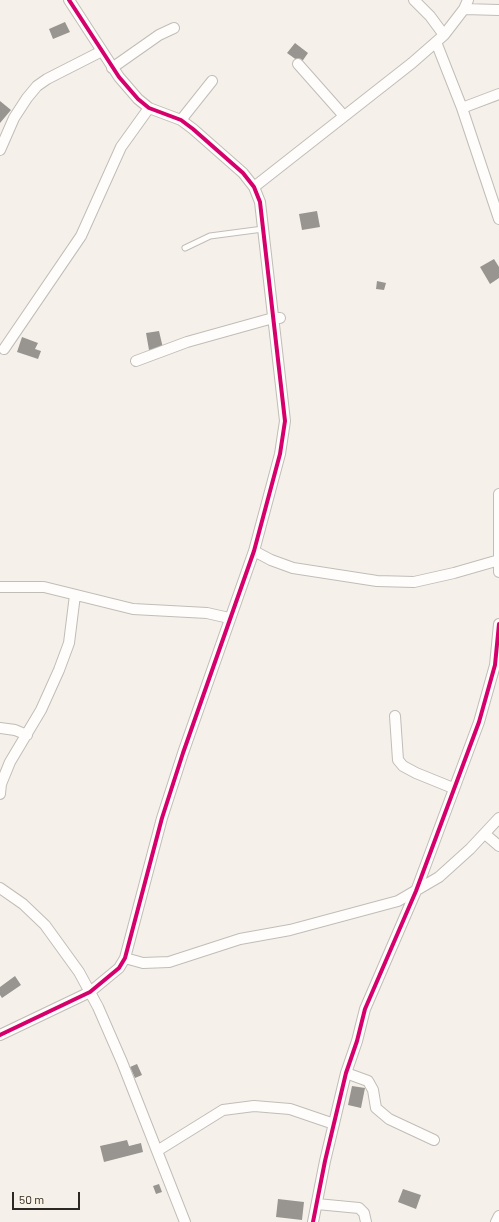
<!DOCTYPE html>
<html>
<head>
<meta charset="utf-8">
<style>
  body { margin:0 }
  #map { position:relative; width:499px; height:1222px; overflow:hidden; background:#f5f1ea; font-family:Barlow,sans-serif }
  canvas { display:block }
  .scale { position:absolute; left:12px; top:1192px; width:68px; height:18px; box-sizing:border-box; border:2px solid #2c2924; border-top:0; padding-left:5px; font-size:12px; line-height:14px; white-space:nowrap; color:#2c2924; -webkit-text-stroke:3px #faf2e5; paint-order:stroke }
</style>
</head>
<body>
<div id="map">
<canvas width="499" height="1222"></canvas>
<div class="scale">50 m</div>
</div>
<script>
const c = document.querySelector('canvas').getContext('2d');
c.lineJoin = 'round';
function fill(path, color) { c.fillStyle = color; c.fill(path, 'evenodd'); }
const shape = rows => new Path2D(rows.map(r => 'M' + r).join(''));
function trace(path, color, width, dash) { c.strokeStyle = color; c.lineWidth = width; c.lineCap = dash ? 'butt' : 'round'; c.setLineDash(dash || []); c.stroke(path); }
fill(shape([
  [65,22,70,32,53,39,49,29],
  [295,43,308,53,301,63,287,53],
  [0,101,11,110,0,123],
  [317,211,320,227,302,230,299,214],
  [494,259,499,267,499,278,490,284,480,267],
  [377,281,386,283,384,290,376,289],
  [159,331,163,348,149,350,146,333],
  [22,337,38,343,35,349,41,351,38,359,17,352],
  [15,976,21,985,2,998,0,995,0,987],
  [137,1064,142,1075,135,1078,130,1067],
  [352,1086,365,1088,361,1108,348,1105],
  [127,1140,129,1146,141,1143,143,1152,104,1162,100,1146],
  [159,1184,162,1192,156,1194,153,1186],
  [403,1189,421,1195,416,1209,398,1202],
  [278,1199,304,1202,302,1220,276,1217]
]), '#989590');
const service = shape([
  [185,248,210,236,263,229]
]);
const minor = shape([
  [414,0,430,16,444,35],
  [464,9,499,10],
  [436,42,462,108,499,219],
  [298,64,344,116],
  [112,68,159,35,174,28],
  [462,108,499,94],
  [181,120,212,81],
  [0,150,14,118,27,98,37,86,47,79,102,51],
  [254,187,412,63,444,35,464,9,468,0],
  [4,349,81,236,121,147,149,108],
  [136,361,187,342,273,318,280,318],
  [499,494,499,572],
  [254,551,271,560,293,568,377,581,414,582,454,573,499,560],
  [0,587,44,587,133,609,207,613,229,618],
  [395,716,398,760,403,766,416,773,453,788],
  [0,728,15,730,27,735],
  [0,794,1,784,10,762,41,710,59,670,69,643,75,595],
  [485,834,499,846],
  [0,888,23,904,45,925,79,972,98,1007,122,1062,185,1222],
  [125,958,143,963,169,962,240,939,290,930,398,901,439,877,470,849,499,818],
  [0,1035,90,992,119,968,125,958,162,818,183,753,254,551,280,454,285,421,260,202,254,187,243,173,193,129,181,120,149,108,138,99,119,77,69,0],
  [346,1073,368,1081,373,1090,376,1108,389,1119,434,1140],
  [157,1151,223,1110,254,1106,290,1109,334,1124],
  [317,1204,359,1208,364,1213,366,1222],
  [313,1222,325,1161,346,1073,357,1041,365,1009,416,891,479,722,495,665,499,624],
  [496,1222,499,1216]
]);
trace(service, '#c0bdb7', 7);
trace(minor, '#c0bdb7', 12);
trace(service, '#fefdfc', 5);
trace(minor, '#fefdfc', 10);
trace(shape([
  [0,1035,90,992,119,968,125,958,162,818,183,753,254,551,280,454,285,421,260,202,254,187,243,173,193,129,181,120,149,108,138,99,119,77,69,0],
  [313,1222,325,1161,346,1073,357,1041,365,1009,416,891,479,722,495,665,499,624]
]), '#d6006c', 4);
</script>
</body>
</html>
